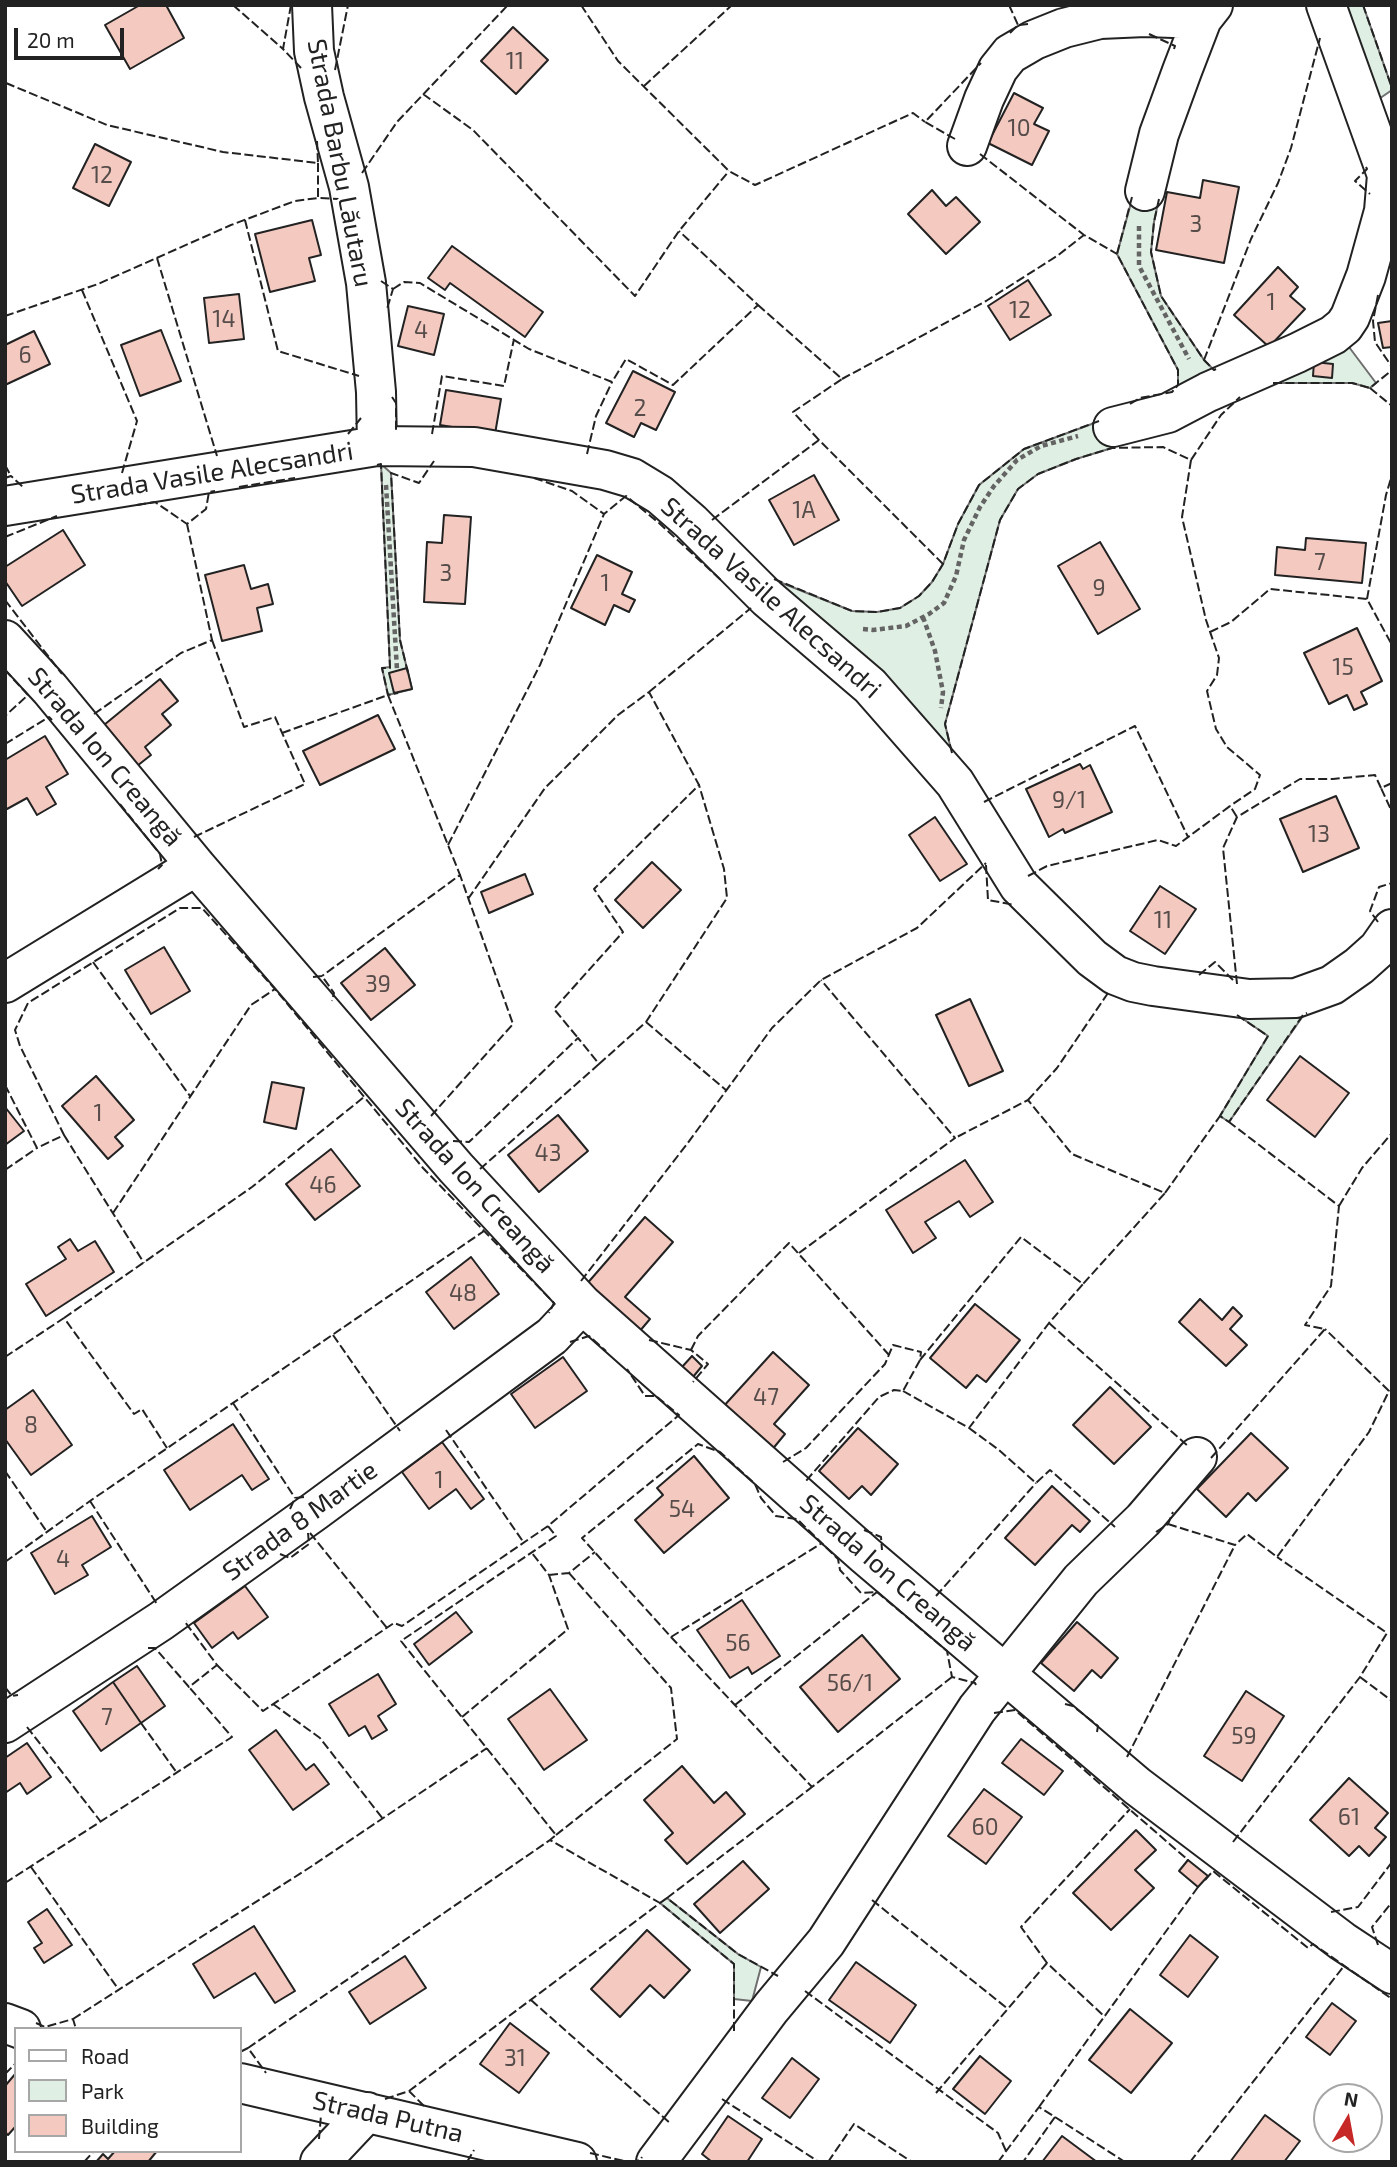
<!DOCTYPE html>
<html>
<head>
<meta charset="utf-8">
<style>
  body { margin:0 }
  #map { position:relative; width:1397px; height:2167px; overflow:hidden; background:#fff; font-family:"Exo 2",sans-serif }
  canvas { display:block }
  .frame { position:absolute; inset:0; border:7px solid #222; pointer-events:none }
  .legend { position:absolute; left:14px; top:2027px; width:228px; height:126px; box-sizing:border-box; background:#fff; border:2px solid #a7a7a7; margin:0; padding:9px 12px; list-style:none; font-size:21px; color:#222 }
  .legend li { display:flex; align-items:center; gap:14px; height:35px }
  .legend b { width:35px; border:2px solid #a7a7a7 }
  .north { position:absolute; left:1313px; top:2083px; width:70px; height:70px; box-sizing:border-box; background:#fff; border:2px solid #a7a7a7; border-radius:50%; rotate:10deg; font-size:19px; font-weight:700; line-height:28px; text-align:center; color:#222 }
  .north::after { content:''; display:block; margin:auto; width:24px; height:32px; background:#c62828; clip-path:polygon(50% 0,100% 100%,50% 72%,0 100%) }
  .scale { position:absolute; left:14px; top:28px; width:110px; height:32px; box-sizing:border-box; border:4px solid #222; border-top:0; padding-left:9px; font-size:21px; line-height:24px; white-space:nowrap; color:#222; -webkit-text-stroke:5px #fff; paint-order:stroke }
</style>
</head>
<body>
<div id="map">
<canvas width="1397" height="2167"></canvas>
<div class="frame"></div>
<ul class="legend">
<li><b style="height:9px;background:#fff"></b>Road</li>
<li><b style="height:19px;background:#e0efe3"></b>Park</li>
<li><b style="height:19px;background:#f3c9c0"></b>Building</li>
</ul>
<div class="north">N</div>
<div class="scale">20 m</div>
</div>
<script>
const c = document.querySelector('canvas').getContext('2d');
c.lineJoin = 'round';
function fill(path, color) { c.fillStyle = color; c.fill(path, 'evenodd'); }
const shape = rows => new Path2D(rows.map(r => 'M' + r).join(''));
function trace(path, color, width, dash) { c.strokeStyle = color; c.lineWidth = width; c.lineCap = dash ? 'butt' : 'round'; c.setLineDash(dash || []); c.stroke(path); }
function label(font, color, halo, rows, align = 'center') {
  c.font = font + ' "Exo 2",sans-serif'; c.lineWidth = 5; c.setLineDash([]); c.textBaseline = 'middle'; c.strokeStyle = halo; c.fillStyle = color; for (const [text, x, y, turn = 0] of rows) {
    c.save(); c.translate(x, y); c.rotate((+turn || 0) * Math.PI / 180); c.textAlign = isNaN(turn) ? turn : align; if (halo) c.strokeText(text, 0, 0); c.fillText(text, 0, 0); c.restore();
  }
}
const green = shape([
  [1339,5,1363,5,1392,88,1392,90,1373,103,1339,5],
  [1137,181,1161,189,1154,222,1151,252,1161,296,1204,360,1214,370,1172,392,1178,385,1178,370,1117,254,1137,181],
  [1349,347,1376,383,1370,388,1352,383,1256,383,1264,376,1349,347],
  [1108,418,1112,448,1076,459,1038,474,1018,489,1000,520,945,724,952,754,777,581,852,611,877,612,900,608,919,596,932,582,943,564,958,524,979,485,1024,449,1108,418],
  [381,464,391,473,400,640,412,689,388,695,382,668,390,667,381,464],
  [1227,1008,1303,1016,1229,1122,1220,1116,1268,1036,1227,1008],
  [667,1898,738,1954,761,1967,752,2001,734,1999,734,1964,660,1903,667,1898]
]);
fill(green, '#e0efe3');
trace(green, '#6f6f6f', 2);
const building = shape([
  [140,5,166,5,184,38,130,69,105,25,140,5],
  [513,27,548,60,516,94,481,61,513,27],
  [1014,93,1043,108,1034,124,1049,131,1032,165,988,143,1014,93],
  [95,144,131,162,109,206,73,188,95,144],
  [1203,180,1239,187,1224,263,1156,250,1167,192,1200,198,1203,180],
  [932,190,946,206,956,197,980,222,946,254,908,214,932,190],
  [312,220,321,255,309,258,315,281,270,292,255,234,312,220],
  [452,246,543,312,525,337,450,283,445,290,428,278,452,246],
  [1278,267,1298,287,1290,296,1305,309,1269,347,1234,315,1278,267],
  [1028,280,1051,315,1010,340,988,306,1028,280],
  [239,294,244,339,209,343,204,298,239,294],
  [408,306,444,314,434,355,398,346,408,306],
  [1392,321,1392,347,1383,348,1378,323,1392,321],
  [161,330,181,381,140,396,121,345,161,330],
  [34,331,50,364,5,385,5,345,34,331],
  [1314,362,1333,364,1332,378,1313,376,1314,362],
  [633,371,675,392,656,430,641,423,634,437,606,423,633,371],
  [446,390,501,399,495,434,440,425,446,390],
  [814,475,839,520,794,545,769,500,814,475],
  [444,515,471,517,465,604,424,602,427,542,442,543,444,515],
  [63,530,85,565,22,606,5,581,5,567,63,530],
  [1306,538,1366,543,1362,583,1275,575,1277,547,1305,550,1306,538],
  [1100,542,1140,609,1098,634,1058,566,1100,542],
  [597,555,632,572,622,594,635,600,629,612,614,605,605,625,571,608,597,555],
  [244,565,251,589,268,584,273,604,257,608,262,631,222,641,205,575,244,565],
  [1357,628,1382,681,1361,692,1367,704,1354,710,1347,695,1329,704,1304,653,1357,628],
  [407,668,412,689,394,693,389,673,407,668],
  [160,679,178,701,162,714,171,725,145,747,151,755,137,766,104,725,160,679],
  [378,715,395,749,320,785,303,751,378,715],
  [45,736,68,774,46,787,56,804,37,815,27,798,7,809,5,806,5,760,45,736],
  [1080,764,1083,769,1090,765,1112,812,1065,833,1063,829,1049,837,1026,789,1080,764],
  [1336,796,1359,848,1303,872,1280,819,1336,796],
  [935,817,967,864,940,881,909,835,935,817],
  [652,862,681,890,643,928,615,900,652,862],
  [525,874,533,894,489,913,481,892,525,874],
  [1160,886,1196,909,1165,954,1130,931,1160,886],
  [164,947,190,991,151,1014,125,970,164,947],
  [385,948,415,985,371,1020,341,983,385,948],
  [970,999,1003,1071,969,1086,936,1015,970,999],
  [1300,1056,1349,1093,1315,1137,1267,1100,1300,1056],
  [96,1076,134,1120,115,1137,123,1146,108,1159,62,1106,96,1076],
  [272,1082,304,1088,296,1129,264,1122,272,1082],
  [5,1107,24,1131,5,1145,5,1107],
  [558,1115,588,1151,539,1192,508,1155,558,1115],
  [331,1149,360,1186,315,1220,286,1184,331,1149],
  [965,1160,993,1202,970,1217,959,1201,925,1222,936,1238,913,1253,886,1210,965,1160],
  [645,1217,673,1242,625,1297,650,1319,639,1332,585,1286,645,1217],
  [70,1239,78,1251,95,1241,114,1272,46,1316,26,1284,66,1259,58,1247,70,1239],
  [471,1257,499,1294,454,1329,426,1292,471,1257],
  [1200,1299,1222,1320,1233,1307,1242,1316,1230,1329,1247,1345,1226,1366,1179,1322,1200,1299],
  [975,1304,1020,1340,986,1382,977,1375,966,1388,930,1358,975,1304],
  [773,1352,809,1385,774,1424,785,1434,771,1451,722,1408,773,1352],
  [692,1356,702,1366,693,1377,682,1367,692,1356],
  [563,1357,587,1391,535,1428,511,1394,563,1357],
  [1110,1387,1151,1427,1114,1464,1073,1425,1110,1387],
  [33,1390,72,1445,31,1475,5,1439,5,1410,33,1390],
  [233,1424,269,1479,252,1490,242,1475,190,1510,164,1470,233,1424],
  [858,1428,898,1464,871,1495,862,1486,849,1499,819,1471,858,1428],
  [1251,1433,1288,1468,1256,1501,1248,1493,1226,1517,1197,1489,1251,1433],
  [442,1442,484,1499,471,1509,456,1489,429,1509,402,1472,442,1442],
  [694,1456,729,1498,664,1553,635,1520,663,1495,657,1488,694,1456],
  [1052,1486,1090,1521,1080,1532,1072,1525,1035,1565,1005,1538,1052,1486],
  [92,1516,111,1547,82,1565,88,1575,55,1594,31,1553,92,1516],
  [245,1586,268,1617,238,1639,233,1632,212,1648,194,1623,245,1586],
  [742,1600,780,1656,752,1674,748,1667,730,1678,697,1630,742,1600],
  [456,1612,472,1632,429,1665,414,1644,456,1612],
  [1077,1622,1118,1658,1101,1678,1092,1670,1074,1691,1041,1663,1077,1622],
  [862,1635,900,1679,838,1732,800,1687,862,1635],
  [137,1666,165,1706,141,1723,113,1682,137,1666],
  [378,1674,396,1704,378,1716,387,1730,372,1739,365,1726,349,1736,329,1704,378,1674],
  [113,1682,141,1723,101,1751,73,1711,113,1682],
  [550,1689,587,1740,544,1770,508,1719,550,1689],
  [1246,1691,1284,1716,1242,1781,1204,1756,1246,1691],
  [276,1730,306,1770,314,1764,329,1784,293,1810,249,1750,276,1730],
  [1021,1739,1063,1771,1044,1795,1002,1763,1021,1739],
  [27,1743,51,1777,27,1794,20,1783,5,1793,5,1758,27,1743],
  [682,1766,714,1803,726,1792,745,1814,687,1864,665,1840,673,1833,644,1800,682,1766],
  [1349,1778,1388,1813,1375,1828,1386,1837,1369,1856,1359,1846,1349,1856,1310,1820,1349,1778],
  [984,1789,1022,1817,986,1864,948,1836,984,1789],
  [1136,1830,1156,1850,1135,1870,1154,1888,1111,1930,1073,1893,1136,1830],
  [1188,1860,1208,1876,1198,1887,1179,1871,1188,1860],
  [743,1861,769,1889,720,1933,694,1904,743,1861],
  [47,1909,72,1945,44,1963,34,1948,42,1943,28,1922,47,1909],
  [254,1926,295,1991,275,2003,255,1973,214,1998,193,1964,254,1926],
  [647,1930,690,1970,664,1998,650,1985,620,2017,591,1989,647,1930],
  [1190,1935,1218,1957,1188,1997,1160,1975,1190,1935],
  [405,1956,426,1988,370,2024,349,1992,405,1956],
  [856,1962,916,2005,890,2043,829,2000,856,1962],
  [1332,2003,1356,2021,1330,2055,1306,2037,1332,2003],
  [1130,2009,1172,2043,1131,2093,1089,2060,1130,2009],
  [510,2023,549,2053,519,2093,480,2064,510,2023],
  [980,2056,1011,2081,985,2114,953,2089,980,2056],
  [792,2058,819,2079,790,2118,762,2098,792,2058],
  [16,2073,16,2126,8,2135,5,2132,5,2086,16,2073],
  [1265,2115,1300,2141,1284,2162,1230,2162,1265,2115],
  [728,2116,762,2139,747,2162,712,2162,702,2154,728,2116],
  [1062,2136,1097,2162,1042,2162,1062,2136],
  [115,2151,157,2151,148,2162,96,2162,103,2154,108,2159,115,2151]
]);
fill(building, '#f3c9c0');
trace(building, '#222', 2);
const minor = shape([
  [312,5,314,51,324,97,349,187,366,283,376,392,377,446],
  [967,146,984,99,998,69,1010,54,1034,40,1064,28,1100,19,1145,17,1202,19],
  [1145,191,1159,134,1182,71,1202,19,1213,5],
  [1113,427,1168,413,1208,392,1297,353,1333,335,1344,326,1350,317,1366,276,1384,211,1387,175,1326,5],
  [5,506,377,446,474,447,605,470,632,478,660,495,691,522,767,598,870,686,955,783,1019,886,1092,958,1115,975,1133,982,1153,986,1249,999,1296,998,1332,985,1359,966,1378,949,1392,929],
  [5,640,50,689,196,866,456,1168,582,1304,865,1555,1137,1786,1342,1941,1392,1974],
  [5,983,196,866],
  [5,1723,161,1621,315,1511,552,1336,582,1304],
  [5,2023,21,2029],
  [240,2083,577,2162],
  [320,2162,367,2112],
  [656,2162,771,2008,826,1942,977,1709,1081,1580,1143,1520,1197,1457]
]);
trace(minor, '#222', 42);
trace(shape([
  [1139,226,1139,266,1189,359],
  [386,485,397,670],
  [923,617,935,651,943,692,941,708],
  [863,629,873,630,906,626,929,614,944,603,956,576,964,540,980,507,994,486,1017,460,1041,446,1078,436]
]), '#646464', 4.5, [5, 3.5]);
trace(minor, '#fff', 38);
trace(shape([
  [233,5,283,49],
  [291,5,283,49,301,68],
  [581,5,618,61,729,171,755,185,913,113,925,122],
  [1009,5,1018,25],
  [1363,5,1392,88],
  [1010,33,1018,25,1028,24],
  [1149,34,1175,46,1174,49],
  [335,70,348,5],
  [6,83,107,125,223,152,318,163,317,141],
  [644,86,732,5],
  [423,94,473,130,635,296,679,231,729,171],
  [955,139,925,122,981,63],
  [980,154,1084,235],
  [318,163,318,198,339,199],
  [1366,167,1367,169,1355,181,1370,194],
  [362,173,397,122,508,5],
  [1159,199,1154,222,1151,252,1161,296,1204,360,1214,370,1216,369],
  [245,220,278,351,359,376],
  [157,258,217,456],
  [381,281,393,289,387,309],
  [393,289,404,282,420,283,529,349,612,382,626,359,673,385,758,305,679,231],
  [82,290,137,421,122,473],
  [1378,295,1373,321,1375,342,1392,367],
  [758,305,842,379,793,412,819,440],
  [5,316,98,284,231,225,295,201,318,198],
  [1204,360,1251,239,1278,183,1291,148,1320,38],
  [842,379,986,301,1057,256,1084,235,1117,254],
  [1273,383,1352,383,1370,388,1392,370],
  [1370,388,1392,406],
  [392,397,396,403,396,431],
  [1130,404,1140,398,1172,392,1178,385,1178,370,1117,254,1132,197],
  [348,434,361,418],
  [432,434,442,376,504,386,514,339],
  [587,454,596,416,612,382],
  [1191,460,1182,517,1206,620,1219,658,1217,675,1207,691,1216,729,1227,747,1260,775,1255,789,1230,806],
  [5,465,11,476],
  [377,465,381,464,390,668,382,668,388,695,398,693],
  [5,478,11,476,23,487],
  [534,478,572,491,604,514,626,496,659,523,721,580],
  [239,487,295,478],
  [137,505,155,502,187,524,206,509,209,492,215,491],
  [712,520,819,440,943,564],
  [5,537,57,516],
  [774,579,852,611,877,612,900,608,919,596,932,582,943,564,958,524,979,485,1024,449,1099,421],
  [1367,599,1386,495,1392,475],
  [5,600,62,674],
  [1210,632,1231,622,1270,589,1367,599,1392,645],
  [5,670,28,695,5,716],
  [408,673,400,640,391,473,419,483,434,461],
  [649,692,751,608],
  [94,714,181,653,212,640,187,524],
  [282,733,388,695,460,875,322,976],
  [5,744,49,717,52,720],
  [952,753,945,724,1000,520,1018,489,1038,474,1076,459,1112,448,1163,447,1191,460,1221,415,1240,397],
  [1392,783,1381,788,1392,812],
  [984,802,1135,726,1188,837],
  [120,804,160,854,162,865,158,869],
  [194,837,305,784,275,717,244,727,212,640],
  [448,845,540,665,604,514],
  [986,865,988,900,1015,905],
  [1028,876,1047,866,1158,840,1176,846,1230,806,1237,817],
  [468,899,545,788,618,715,649,692,699,785,594,889,623,932,554,1009,578,1038],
  [1378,922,1370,911,1379,887,1392,883],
  [93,962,190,1096],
  [1199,975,1215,962,1233,980],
  [313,977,322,976,334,993,332,1001],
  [1237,984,1223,848,1237,817,1300,779,1333,779,1375,775,1381,788],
  [1237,1015,1268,1036,1220,1116,1229,1122,1303,1015,1307,1013],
  [646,1022,727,1091],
  [599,1064,646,1022,727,898,724,869,699,785],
  [5,1085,37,1148,64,1135,20,1046,15,1030,28,1003,180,908,202,908,275,989,423,1168,554,1303,549,1313],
  [1028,1100,1057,1068,1108,993],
  [431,1116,513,1024,460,875],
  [64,1135,144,1263],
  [453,1141,469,1142,578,1038,599,1064,480,1169],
  [5,1170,37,1148],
  [1165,1193,1220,1116],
  [1339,1206,1362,1168,1392,1133],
  [113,1213,251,1005,275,989],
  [799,1253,955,1138,821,980],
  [581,1281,687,1144,772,1028,821,980,917,928,986,863],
  [64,1318,252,1187,364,1097],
  [1049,1323,1188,1446],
  [333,1335,400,1431],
  [649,1340,691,1350,708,1364,693,1382],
  [570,1342,589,1336,606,1351],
  [691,1350,698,1336,789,1243,889,1355],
  [5,1357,64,1318,134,1414,142,1409,167,1448],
  [920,1360,1021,1237,1083,1284,1165,1193,1072,1154,1028,1100,955,1138],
  [903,1391,969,1428,1049,1323,1083,1284],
  [233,1403,295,1498],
  [969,1428,999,1450,1036,1483,1050,1470,1115,1527],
  [446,1430,524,1543],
  [1211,1458,1325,1329,1305,1325,1331,1286,1339,1206,1229,1122],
  [783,1462,806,1448,885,1364,893,1345,921,1352,920,1360,903,1391,894,1390,879,1397,805,1482],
  [5,1471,47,1532],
  [90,1501,157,1604],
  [290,1509,295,1498,304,1497],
  [1168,1524,1235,1545,1247,1534,1277,1557,1369,1432,1389,1391,1325,1329],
  [864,1530,881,1537,882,1550],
  [1156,1532,1168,1524,1173,1512],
  [310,1533,387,1628],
  [280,1554,290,1558,309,1544,308,1533],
  [5,1562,90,1501,484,1231],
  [549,1575,569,1573,595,1552],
  [936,1596,1036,1483],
  [671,1637,822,1543],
  [148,1648,155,1648,189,1687,217,1665,185,1622,187,1621],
  [217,1665,263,1711,394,1623,402,1626,548,1526],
  [952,1677,812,1787,671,1637,582,1538,698,1444,720,1452,755,1484,761,1498,776,1516,797,1519,838,1559,840,1570,861,1593,877,1592,947,1651,952,1677,975,1683,976,1685],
  [1360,1677,1392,1701],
  [5,1687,12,1696,18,1695],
  [273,1704,320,1738,383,1819],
  [1065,1704,1073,1706,1098,1726,1097,1732],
  [735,1705,877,1592],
  [994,1713,1015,1710,1188,1860,1187,1861],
  [462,1717,568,1629,549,1575,532,1553],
  [141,1723,177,1773],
  [27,1727,101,1822],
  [1127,1757,1235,1545],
  [556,1835,677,1739,671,1688,569,1573],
  [1233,1842,1360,1677,1387,1633,1277,1557],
  [31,1867,119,1990],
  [1205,1880,1213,1871,1308,1948,1313,1944,1392,1999],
  [5,1883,232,1737,189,1687],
  [667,1898,812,1787],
  [872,1900,1008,2009],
  [1331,1912,1358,1907,1392,1862],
  [1378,1945,1372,1927,1392,1902],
  [1047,1963,1021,1927,1130,1809],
  [805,1991,998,2133,1006,2151],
  [531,2000,670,2123],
  [73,2019,312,1866,487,1748],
  [36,2023,45,2027,73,2019,76,2029],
  [734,2031,734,1964,660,1903,667,1898,738,1954,778,1976],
  [248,2048,550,1840],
  [240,2052,248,2048,266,2073],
  [5,2074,16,2063],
  [409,2091,660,1903,550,1840,556,1835,401,1641,556,1536,548,1526,679,1415,656,1396,645,1396,627,1369],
  [936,2093,1047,1963,1105,2017],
  [385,2099,409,2091,426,2108],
  [722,2099,819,2162],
  [1039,2107,1198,1887],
  [1055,2117,1125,2162],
  [319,2139,321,2115],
  [590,2153,628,2162],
  [84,2162,94,2151],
  [467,2162,474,2150],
  [630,2162,640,2160,642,2157],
  [828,2162,854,2124,912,2162],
  [998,2162,1039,2107,1055,2117,1023,2162],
  [1190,2162,1344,1966]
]), '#222', 2, [9, 3.5]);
label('23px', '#564c4a', null, [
  ["11",515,61],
  ["10",1019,128],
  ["12",102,175],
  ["3",1196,224],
  ["1",1271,302],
  ["12",1020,310],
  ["14",224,319],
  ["4",421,330],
  ["6",25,355],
  ["2",640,408],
  ["1A",804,510],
  ["7",1320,562],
  ["3",446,573],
  ["1",605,583],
  ["9",1099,588],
  ["15",1343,667],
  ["9/1",1069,800],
  ["13",1319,834],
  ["11",1163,920],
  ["39",378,984],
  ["1",98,1113],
  ["43",548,1153],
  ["46",323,1185],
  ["48",463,1293],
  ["47",766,1397],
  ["8",31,1425],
  ["1",439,1480],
  ["54",682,1509],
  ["4",63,1559],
  ["56",738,1643],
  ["56/1",850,1683],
  ["7",107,1717],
  ["59",1244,1736],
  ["61",1349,1817],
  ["60",985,1827],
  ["31",515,2058]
]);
label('26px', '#222', '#fff', [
  ["Strada Barbu Lăutaru",340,163,79],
  ["Strada Vasile Alecsandri",212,473,-9],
  ["Strada Vasile Alecsandri",771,598,42],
  ["Strada Ion Creangă",105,757,50],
  ["Strada Ion Creangă",475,1186,48],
  ["Strada 8 Martie",300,1521,-36],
  ["Strada Ion Creangă",888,1573,41],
  ["Strada Putna",388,2117,13]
]);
</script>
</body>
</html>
